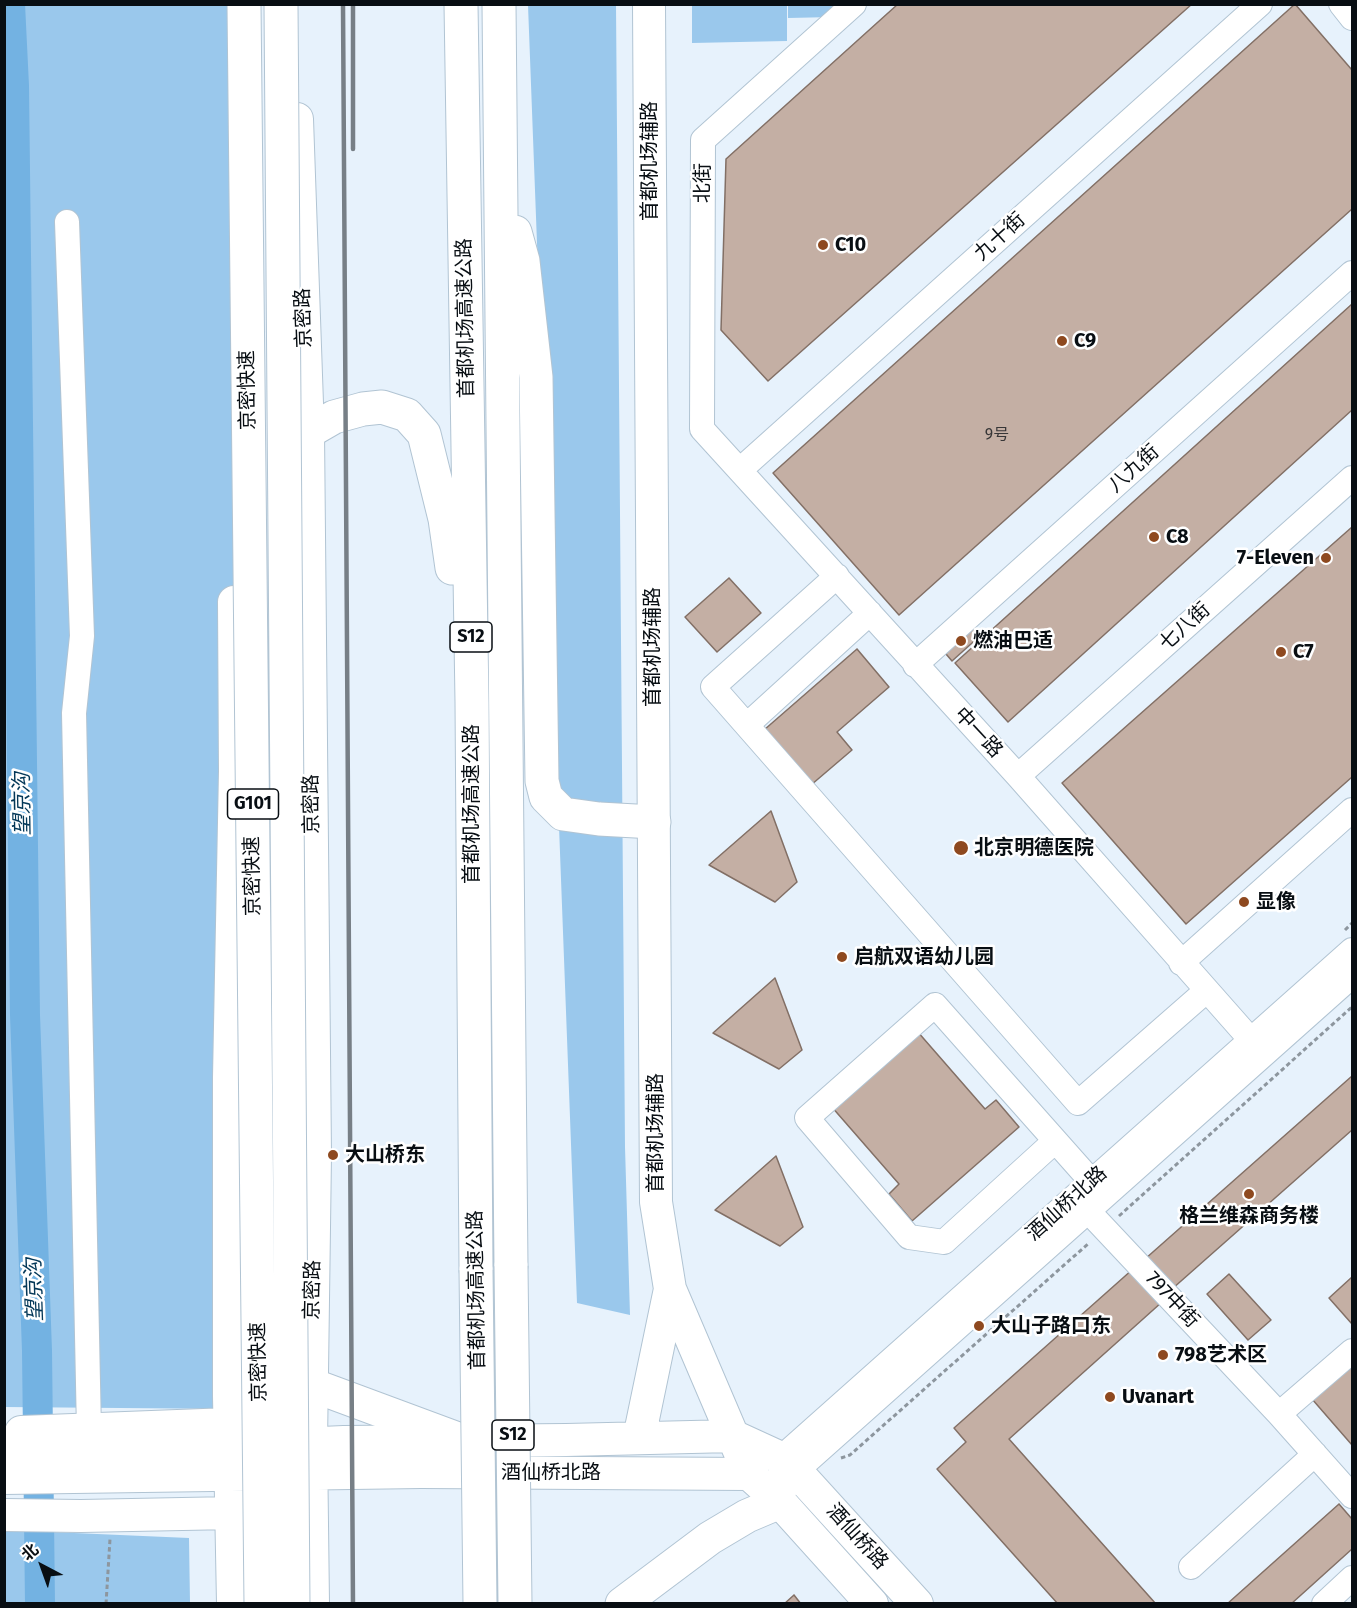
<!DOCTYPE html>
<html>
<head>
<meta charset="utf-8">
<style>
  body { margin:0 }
  #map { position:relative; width:1357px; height:1608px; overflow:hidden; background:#e7f2fc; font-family:"Fira Sans","Noto Sans SC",sans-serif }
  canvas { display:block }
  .frame { position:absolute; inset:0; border:6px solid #080e13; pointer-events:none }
  .north { position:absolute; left:12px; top:1536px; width:60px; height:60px; -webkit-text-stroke:4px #fff; paint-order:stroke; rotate:319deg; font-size:16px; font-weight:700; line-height:24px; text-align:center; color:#080e13 }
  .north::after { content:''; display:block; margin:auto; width:21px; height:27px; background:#080e13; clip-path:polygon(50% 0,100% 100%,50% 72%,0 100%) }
</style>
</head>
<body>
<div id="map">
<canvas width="1357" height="1608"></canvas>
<div class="frame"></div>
<div class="north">北</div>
</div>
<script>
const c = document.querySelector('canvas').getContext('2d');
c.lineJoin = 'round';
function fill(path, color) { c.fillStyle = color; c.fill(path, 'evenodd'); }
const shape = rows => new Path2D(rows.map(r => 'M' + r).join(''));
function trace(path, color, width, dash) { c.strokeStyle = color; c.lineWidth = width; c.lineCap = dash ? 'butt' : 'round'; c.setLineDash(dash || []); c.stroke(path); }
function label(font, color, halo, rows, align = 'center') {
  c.font = font + ' "Fira Sans","Noto Sans SC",sans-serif'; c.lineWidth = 5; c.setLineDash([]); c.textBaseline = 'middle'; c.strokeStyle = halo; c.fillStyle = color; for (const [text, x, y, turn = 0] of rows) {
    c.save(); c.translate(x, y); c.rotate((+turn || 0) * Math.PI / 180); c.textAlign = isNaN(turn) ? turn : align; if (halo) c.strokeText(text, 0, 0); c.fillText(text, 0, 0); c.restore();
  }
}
fill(shape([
  [5,5,233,5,244,1400,235,1409,5,1407],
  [528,5,616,5,625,1147,630,1315,577,1303],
  [692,5,787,5,787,41,692,43],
  [788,5,832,5,833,17,788,18],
  [5,1530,189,1538,190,1603,5,1604]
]), '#9ac8ec');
trace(shape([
  [10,4,14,86,25,1015,37,1351,40,1604]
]), '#73b2e2', 30);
const building = shape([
  [898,4,1192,4,768,381,721,330,726,159,898,4],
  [1295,4,1352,70,1352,209,899,615,773,473,1295,4],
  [1352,304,1352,410,1008,722,955,663,1352,304],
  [1352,527,1352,777,1186,924,1062,783,1352,527],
  [729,578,761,613,717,652,685,617,729,578],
  [969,622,981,635,952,661,940,647,969,622],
  [857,649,889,687,837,732,852,750,811,785,764,730,857,649],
  [771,811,797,882,775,902,709,865,771,811],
  [775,978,802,1050,779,1069,713,1033,775,978],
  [917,1031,985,1109,996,1100,1019,1127,912,1221,889,1194,899,1184,831,1106,917,1031],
  [1352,1076,1352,1130,1172,1289,1145,1259,1352,1076],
  [776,1156,803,1227,780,1246,715,1210,776,1156],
  [1133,1269,1162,1302,1009,1439,1156,1604,1058,1604,937,1469,966,1442,954,1428,1133,1269],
  [1229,1274,1271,1320,1248,1340,1207,1294,1229,1274],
  [1352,1277,1352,1324,1329,1298,1352,1277],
  [1352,1364,1352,1445,1312,1399,1352,1364],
  [1339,1504,1352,1519,1352,1549,1291,1604,1227,1604,1339,1504],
  [794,1595,801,1604,784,1604,794,1595]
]);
fill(building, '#c4afa4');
trace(building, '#826f65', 1.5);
const minor = shape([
  [854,4,703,140,702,429,1018,776,1251,1040],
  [1341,4,1352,18],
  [67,222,82,636,74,713,89,1431],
  [740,470,1260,4],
  [837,576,713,687,1078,1103,1206,991],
  [915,665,1352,273],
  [747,725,870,613],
  [1018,776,1352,478],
  [1181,963,1352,810],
  [1055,1141,944,1242,909,1237,807,1118,935,1005,1092,1182],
  [1088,1211,1279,1414,1352,1496],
  [1279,1414,1352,1351],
  [789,1485,796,1471,1352,976],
  [780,1502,781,1458,1352,950],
  [1191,1567,1315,1454],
  [1324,1604,1352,1578]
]);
const major = shape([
  [649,4,656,1202,670,1289,749,1474],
  [297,119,308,432,315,1155,311,1444,313,1604],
  [21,1432,230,1424],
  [639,1438,670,1289],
  [4,1453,78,1454,344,1442,566,1440,733,1436,781,1458,796,1471,917,1604],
  [4,1478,421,1472,749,1474,780,1502,872,1604],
  [4,1515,81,1516,233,1513],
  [233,1604,229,1396,229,1077,235,771,234,602]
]);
const highway = shape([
  [461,4,472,702,476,1270],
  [499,4,511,1266],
  [515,232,523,261,536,377,542,781,546,797,563,814,599,819,654,822],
  [308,432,334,417,363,409,382,407,407,415,424,434,445,519,452,568],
  [312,1385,463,1441],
  [622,1604,710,1538,747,1516,780,1502]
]);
trace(minor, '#b1c4d3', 26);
trace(major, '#b1c4d3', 34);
trace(highway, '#b1c4d3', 35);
trace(shape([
  [1345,930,1352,923],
  [1119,1216,1352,1007],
  [841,1458,850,1455,1089,1243],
  [106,1604,110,1539]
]), '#8d969e', 3, [4.5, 3]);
trace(minor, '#fff', 24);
trace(major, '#fff', 32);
trace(highway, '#fff', 33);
trace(shape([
  [343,4,353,1604],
  [353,149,353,4]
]), '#777f86', 4.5);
const highwayBridge = shape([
  [244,4,261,1604],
  [281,4,293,1604],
  [511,1266,515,1604],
  [476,1270,480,1604]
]);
trace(highwayBridge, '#b1c4d3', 35, []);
trace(highwayBridge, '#fff', 33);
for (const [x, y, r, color] of [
  [823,245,6,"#8e491f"],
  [1062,341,6,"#8e491f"],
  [1154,537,6,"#8e491f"],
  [1326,558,6,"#8e491f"],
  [961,641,6,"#8e491f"],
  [1281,652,6,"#8e491f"],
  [961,848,8,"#8e491f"],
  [1244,902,6,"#8e491f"],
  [842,957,6,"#8e491f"],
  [333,1155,6,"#8e491f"],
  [1249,1194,6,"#8e491f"],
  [979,1326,6,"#8e491f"],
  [1163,1355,6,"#8e491f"],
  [1110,1397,6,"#8e491f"]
]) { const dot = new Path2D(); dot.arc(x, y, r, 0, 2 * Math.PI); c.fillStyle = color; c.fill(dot); trace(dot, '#fff', 2); }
label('16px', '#373637', null, [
  ["9号",997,436]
]);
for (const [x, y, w] of [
  [471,637,42],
  [253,804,51],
  [513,1435,42]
]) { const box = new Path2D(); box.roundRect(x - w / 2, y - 15, w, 30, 4.5); c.fillStyle = '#fff'; c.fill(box); trace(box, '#080e13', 1.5); }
label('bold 18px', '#080e13', null, [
  ["S12",471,637],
  ["G101",253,804],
  ["S12",513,1435]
]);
label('20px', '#080e13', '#fff', [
  ["首都机场辅路",650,161,-90],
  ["北街",703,183,-90],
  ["九十街",1000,237,-42],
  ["京密路",304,318,-92],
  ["首都机场高速公路",466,318,-91],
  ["京密快速",248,390,-91],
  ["八九街",1134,469,-42],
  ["七八街",1185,627,-42],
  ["首都机场辅路",653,647,-90],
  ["中一路",978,733,47],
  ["京密路",312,804,-91],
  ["首都机场高速公路",472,804,-90],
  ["京密快速",253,876,-91],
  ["首都机场辅路",656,1133,-90],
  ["酒仙桥北路",1067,1204,-42],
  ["京密路",313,1290,-89],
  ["首都机场高速公路",477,1290,-91],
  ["797中街",1172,1300,47],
  ["京密快速",259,1362,-91],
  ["酒仙桥北路",551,1473],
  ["酒仙桥路",857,1537,48]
]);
label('bold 20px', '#080e13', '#fff', [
  ["C10",835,245],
  ["C9",1074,341],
  ["C8",1166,537],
  ["7-Eleven",1314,558,"right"],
  ["燃油巴适",973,641],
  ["C7",1293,652],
  ["北京明德医院",974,848],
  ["显像",1256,902],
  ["启航双语幼儿园",854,957],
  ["大山桥东",345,1155],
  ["格兰维森商务楼",1249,1216,"center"],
  ["大山子路口东",991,1326],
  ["798艺术区",1175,1355],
  ["Uvanart",1122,1397]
], 'left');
label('italic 21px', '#043858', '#fff', [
  ["望京沟",23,804,-91],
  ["望京沟",35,1290,-92]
]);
</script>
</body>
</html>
